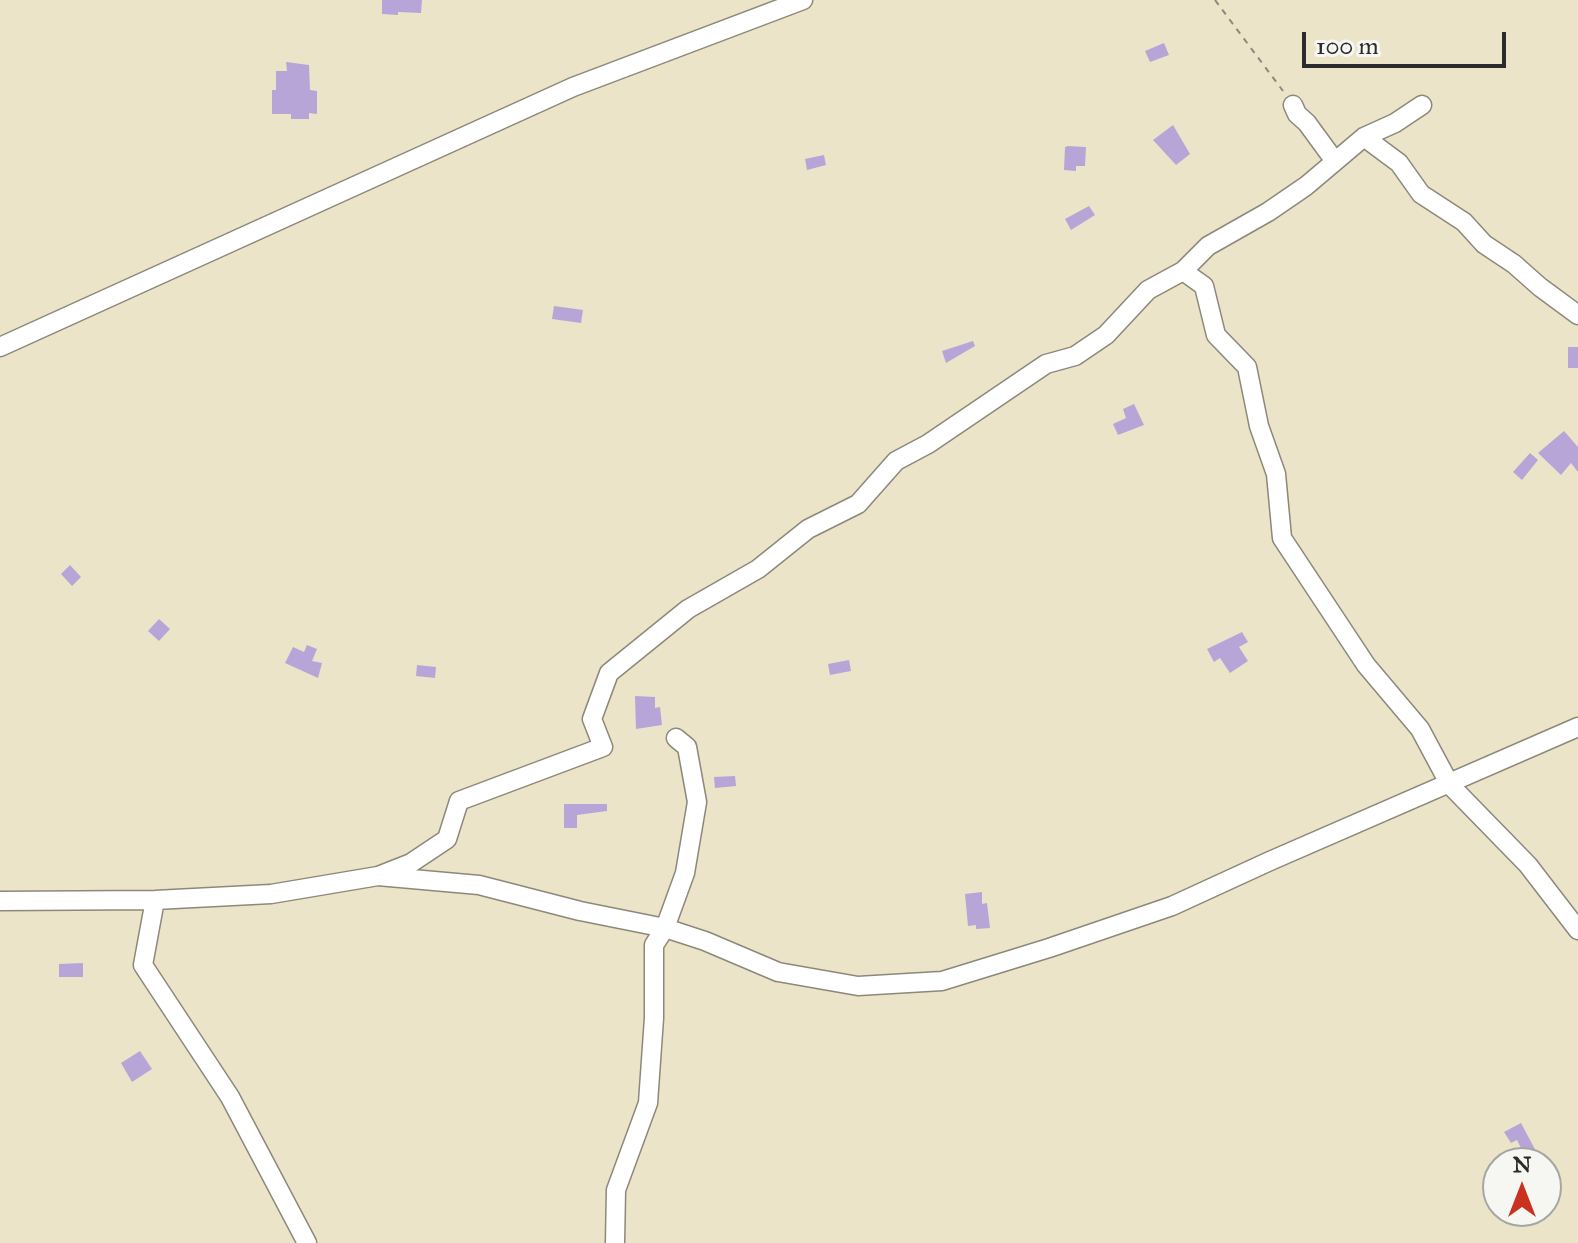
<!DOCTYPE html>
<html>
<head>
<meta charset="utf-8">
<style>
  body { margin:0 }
  #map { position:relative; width:1578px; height:1243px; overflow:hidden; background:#ece4c8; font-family:"IM FELL Great Primer",serif }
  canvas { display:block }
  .north { position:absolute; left:1482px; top:1147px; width:80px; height:80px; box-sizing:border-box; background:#f6f6f2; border:2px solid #a5a5a2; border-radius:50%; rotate:0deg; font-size:22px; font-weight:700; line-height:32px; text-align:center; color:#2b2b2b }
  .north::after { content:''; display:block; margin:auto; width:28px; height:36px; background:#c8321e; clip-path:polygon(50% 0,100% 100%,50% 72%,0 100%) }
  .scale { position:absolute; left:1302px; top:32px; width:204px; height:36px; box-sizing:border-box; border:4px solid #2b2b2b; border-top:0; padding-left:10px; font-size:24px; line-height:28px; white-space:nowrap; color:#2b2b2b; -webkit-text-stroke:6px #f6f6f2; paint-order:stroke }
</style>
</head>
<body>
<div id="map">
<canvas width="1578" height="1243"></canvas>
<div class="north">N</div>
<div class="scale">100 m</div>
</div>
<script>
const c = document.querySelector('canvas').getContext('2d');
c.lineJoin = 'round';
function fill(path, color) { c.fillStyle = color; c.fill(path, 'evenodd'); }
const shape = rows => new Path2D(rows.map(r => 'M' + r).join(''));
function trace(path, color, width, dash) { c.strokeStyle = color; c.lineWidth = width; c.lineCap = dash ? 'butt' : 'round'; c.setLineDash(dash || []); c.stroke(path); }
fill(shape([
  [382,0,422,0,421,13,398,12,398,15,382,14],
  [1164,43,1169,55,1150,62,1145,51],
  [286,62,309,65,310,90,317,91,317,114,309,113,309,119,291,119,291,114,272,114,272,90,276,90,276,71,287,71],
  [1173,125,1190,154,1176,165,1153,140],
  [1068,146,1086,147,1085,166,1076,166,1076,171,1064,170,1065,147],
  [824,155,826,165,807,170,805,159],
  [1089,206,1095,215,1071,230,1065,219],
  [554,306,583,310,581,323,552,319],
  [973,341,975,346,946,363,942,351],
  [1568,347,1578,347,1578,368,1568,368],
  [1134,404,1144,425,1118,435,1113,424,1126,418,1123,409],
  [1564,431,1578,447,1578,472,1571,463,1561,475,1538,453],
  [1530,453,1538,460,1522,480,1513,472],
  [70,565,81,577,72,586,61,574],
  [159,619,170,629,159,641,148,631],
  [1242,632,1248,642,1239,647,1248,661,1230,673,1220,658,1214,662,1207,649],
  [307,645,317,649,312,661,322,663,318,678,285,663,293,647,304,652],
  [849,660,851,671,830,675,828,664],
  [417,665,436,667,435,678,416,676],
  [635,696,655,697,655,708,660,707,662,725,636,729],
  [735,776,736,786,715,788,714,777],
  [564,804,607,804,607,811,577,815,577,828,564,828],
  [982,892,982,904,987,903,990,928,976,929,976,925,968,926,965,894],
  [83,963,83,977,59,977,59,964],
  [140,1051,152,1069,132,1082,121,1063],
  [1521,1123,1538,1155,1527,1160,1517,1140,1511,1143,1504,1132]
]), '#b7a5d8');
const minor = shape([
  [1293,105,1297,114,1307,123,1334,160],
  [1364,137,1399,163,1421,194,1464,222,1484,244,1514,264,1540,287,1578,315],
  [1183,271,1208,246,1268,212,1306,186,1364,137,1395,123,1422,105],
  [0,347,573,87,803,0],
  [378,876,411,863,447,839,459,801,603,747,592,719,609,673,688,609,758,569,808,529,858,504,896,461,928,444,1046,364,1075,356,1106,335,1148,290,1183,271,1204,286,1216,335,1247,367,1259,426,1276,474,1282,538,1366,665,1420,729,1450,785,1528,865,1578,930],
  [155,900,143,965,230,1097,307,1243],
  [0,901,155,900,271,894,378,876,479,885,580,911,665,928,705,941,778,972,858,986,942,981,1049,948,1172,906,1270,861,1578,727],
  [615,1243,616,1190,648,1103,654,1018,654,945,665,928,685,873,697,802,687,747,676,738]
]);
trace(minor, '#8c887a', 21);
trace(shape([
  [1215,0,1283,91]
]), '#8c887a', 2, [6, 6]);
trace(minor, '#fff', 18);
</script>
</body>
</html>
